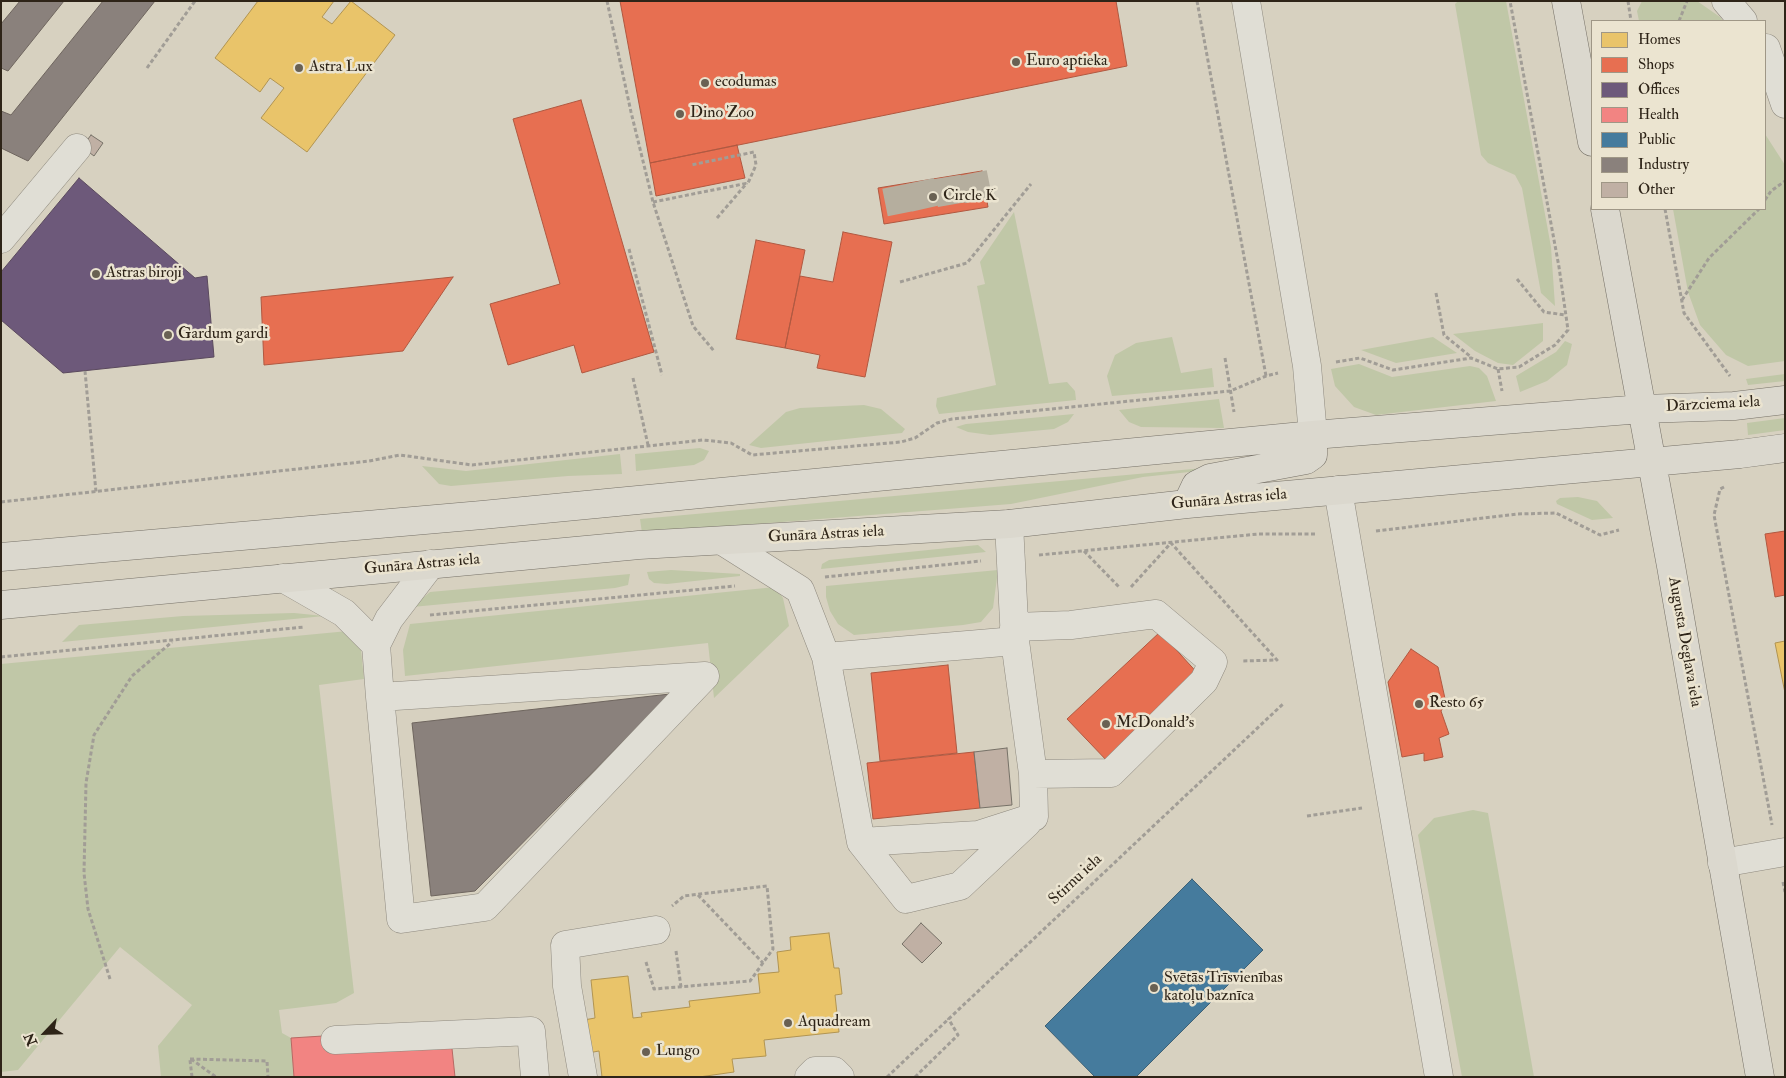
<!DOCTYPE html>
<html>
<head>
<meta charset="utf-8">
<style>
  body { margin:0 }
  #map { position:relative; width:1786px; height:1078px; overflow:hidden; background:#d7d1c0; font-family:"IM FELL Double Pica",serif }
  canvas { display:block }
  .frame { position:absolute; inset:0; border:2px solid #2e2418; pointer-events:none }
  .legend { position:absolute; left:1591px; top:20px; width:175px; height:190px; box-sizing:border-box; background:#ebe4d0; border:1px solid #9f9786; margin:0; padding:6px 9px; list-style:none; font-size:15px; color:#2e2418 }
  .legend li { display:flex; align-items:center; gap:10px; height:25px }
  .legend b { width:25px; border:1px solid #9f9786 }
  .north { position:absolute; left:20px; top:1008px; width:50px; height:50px; -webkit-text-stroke:4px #ebe4d0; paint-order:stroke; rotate:246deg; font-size:14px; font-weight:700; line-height:20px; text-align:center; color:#2e2418 }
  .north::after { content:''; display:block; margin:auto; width:18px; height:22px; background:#2e2418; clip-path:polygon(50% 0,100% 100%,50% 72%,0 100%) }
</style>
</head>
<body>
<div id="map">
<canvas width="1786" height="1078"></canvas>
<div class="frame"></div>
<ul class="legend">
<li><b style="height:14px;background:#e9c46a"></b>Homes</li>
<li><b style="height:14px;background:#e76f51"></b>Shops</li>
<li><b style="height:14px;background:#6d597a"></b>Offices</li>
<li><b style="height:14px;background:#f28482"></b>Health</li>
<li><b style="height:14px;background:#457b9d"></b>Public</li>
<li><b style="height:14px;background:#8a817c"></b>Industry</li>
<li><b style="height:14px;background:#c0b0a4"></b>Other</li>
</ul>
<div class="north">N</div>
</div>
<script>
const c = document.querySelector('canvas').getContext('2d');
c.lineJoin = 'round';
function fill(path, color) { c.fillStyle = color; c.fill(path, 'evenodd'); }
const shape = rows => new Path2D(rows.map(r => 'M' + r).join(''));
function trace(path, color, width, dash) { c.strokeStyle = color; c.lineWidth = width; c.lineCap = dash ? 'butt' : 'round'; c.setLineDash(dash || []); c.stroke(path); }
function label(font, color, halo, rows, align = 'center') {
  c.font = font + ' "IM FELL Double Pica",serif'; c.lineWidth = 5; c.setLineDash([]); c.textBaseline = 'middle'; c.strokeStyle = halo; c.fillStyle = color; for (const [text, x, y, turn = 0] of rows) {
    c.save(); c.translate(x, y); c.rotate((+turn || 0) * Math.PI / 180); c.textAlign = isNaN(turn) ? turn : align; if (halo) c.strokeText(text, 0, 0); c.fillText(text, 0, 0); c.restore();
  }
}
fill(shape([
  [1458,1,1506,1,1551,247,1555,306,1541,293,1522,188,1515,175,1488,163,1481,155,1455,4],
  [1642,1,1697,1,1720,17,1723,21,1639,21,1637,11],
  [1765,134,1785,165,1785,361,1748,366,1726,355,1700,325,1688,292,1673,209,1765,209],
  [1014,212,1049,384,1067,382,1075,391,1076,400,939,414,936,406,937,398,996,385,977,286,985,284,980,262],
  [1543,323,1543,341,1513,365,1498,363,1475,351,1453,334],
  [1172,337,1181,373,1212,368,1214,387,1112,396,1107,376,1115,355,1136,343],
  [1433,337,1457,353,1396,363,1361,350],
  [1565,341,1572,344,1567,365,1547,381,1520,392,1516,376,1556,352],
  [1359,364,1392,377,1470,366,1479,368,1487,376,1496,401,1376,415,1354,407,1335,386,1331,369],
  [1785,374,1785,381,1748,385,1746,379],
  [1219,399,1224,428,1141,427,1129,422,1119,410],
  [864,405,881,409,905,429,902,433,761,448,749,445,786,412,800,408],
  [1074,414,1068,422,1054,429,990,435,968,432,956,427,966,424],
  [1785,418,1785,430,1748,435,1747,423],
  [700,448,709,451,704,460,694,465,636,471,635,454],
  [620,454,622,474,568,476,451,486,439,484,422,466,466,471],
  [1237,465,1217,469,1143,477,1011,504,642,533,640,519],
  [1578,497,1597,501,1613,518,1592,520,1557,504,1556,501,1560,498],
  [978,545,986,552,821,569,822,564,829,560],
  [671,570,740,574,740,576,667,584,654,583,649,579,647,572],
  [998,570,993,608,981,622,963,625,854,635,838,624,830,611,826,597,826,586],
  [630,574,628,585,615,588,412,607,430,592],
  [775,587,783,598,789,626,714,698,708,643,405,676,403,650,410,624],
  [294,613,324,616,62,642,79,625,183,616],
  [348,631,361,650,364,679,319,685,354,993,336,1003,279,1010,282,1033,291,1038,294,1077,161,1077,158,1046,192,1005,120,947,18,1070,1,1072,1,664],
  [1473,810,1488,813,1534,1077,1462,1077,1418,835,1434,818]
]), '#c0c7a7');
const homes = shape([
  [258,1,334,1,322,17,332,24,351,1,395,35,307,152,261,118,284,88,270,78,260,92,215,58,258,1],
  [1785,641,1785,693,1775,643,1785,641],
  [829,933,834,968,839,968,842,994,835,995,839,1032,764,1040,766,1056,732,1059,734,1072,699,1077,602,1077,599,1051,588,1053,584,1020,595,1018,591,980,628,976,633,1018,642,1017,641,1013,690,1007,689,1001,760,993,758,974,779,972,777,952,791,950,790,937,829,933]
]);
fill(homes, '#e9c46a');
trace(homes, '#b19451', 1);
const shops = shape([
  [620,1,1116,1,1127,66,650,163,620,1],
  [581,100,654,352,582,373,574,345,508,365,490,304,560,284,513,119,581,100],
  [737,145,745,178,656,196,650,163,737,145],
  [982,171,988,207,884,224,878,188,982,171],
  [843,232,892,242,865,377,817,368,820,355,785,348,800,276,833,282,843,232],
  [756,240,805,250,785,348,736,339,756,240],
  [453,277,403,351,264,365,261,297,453,277],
  [1785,531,1785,595,1775,597,1765,534,1785,531],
  [1160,632,1201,677,1109,763,1067,719,1160,632],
  [1411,649,1438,667,1446,703,1441,711,1449,734,1439,738,1443,757,1424,761,1424,753,1402,757,1388,682,1411,649],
  [948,665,957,753,880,761,871,673,948,665],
  [974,752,980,808,873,819,867,763,974,752]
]);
fill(shops, '#e76f51');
trace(shops, '#b05840', 1);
const offices = shape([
  [79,178,195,278,207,276,214,357,63,373,1,320,1,272,79,178]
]);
fill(offices, '#6d597a');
trace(offices, '#5a495d', 1);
const health = shape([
  [323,1036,324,1049,451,1039,455,1077,294,1077,291,1038,323,1036]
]);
fill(health, '#f28482');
trace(health, '#b76762', 1);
const public = shape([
  [1192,879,1263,950,1136,1077,1095,1077,1045,1026,1192,879]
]);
fill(public, '#457b9d');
trace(public, '#3e6175', 1);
const industry = shape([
  [20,1,64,1,8,71,1,68,1,24,20,1],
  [103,1,155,1,28,161,1,148,1,111,11,115,103,1],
  [670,694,475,891,431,896,412,723,670,694]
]);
fill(industry, '#8a817c');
trace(industry, '#6e655e', 1);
const building = shape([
  [91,135,103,143,94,156,82,147,91,135],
  [1007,748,1012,805,980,808,974,752,1007,748],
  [921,923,942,943,922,963,902,944,921,923]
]);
fill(building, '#c0b0a4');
trace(building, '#767167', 1);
trace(shape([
  [973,173,980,208],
  [947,177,953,212],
  [920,181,928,216],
  [896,186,903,221]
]), '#b5ae9e', 28, [28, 14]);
const minor = shape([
  [1246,1,1307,366,1313,435],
  [1726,1,1743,21],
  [1766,48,1785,104],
  [1,239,77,148],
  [1338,490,1439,1077],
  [724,542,800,590,826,657,861,842,978,835,1034,817,1033,774,1015,641,1009,524],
  [283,578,344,613,376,645],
  [1014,627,1071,625,1156,614,1213,662,1204,681,1111,773,1033,774],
  [826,657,1015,641],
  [380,697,705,676,485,907,401,919,380,697,376,645,389,619,431,564],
  [861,842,906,899,960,886,1027,823],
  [1722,863,1785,852],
  [335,1040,531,1031,535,1077],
  [583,1077,567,986,565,945,656,930],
  [809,1077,815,1071,834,1071,840,1077]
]);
const major = shape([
  [1566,1,1592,142],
  [1605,209,1671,566,1760,1077],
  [1187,504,1196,485,1210,478,1306,460,1313,455,1313,435],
  [1,557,482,515,1313,435,1642,409,1734,406,1785,400],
  [1,605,639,545,1009,524,1187,504,1740,454,1785,448]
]);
trace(minor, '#8e897e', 29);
trace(major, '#767167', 29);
trace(shape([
  [607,1,631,112,653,202,693,326,714,351],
  [1197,1,1266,376],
  [1628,1,1631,21],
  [1679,21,1687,1],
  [147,68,195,1],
  [1765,200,1771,191,1785,181],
  [653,202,748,183,756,165,754,152,691,165],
  [1665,209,1684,313,1730,376],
  [717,218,747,183],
  [629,249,662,375],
  [1517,279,1544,312,1565,315],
  [900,282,967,263,1031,184],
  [1436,293,1444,335,1471,357],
  [1682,300,1709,258,1759,209],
  [1225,358,1234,412],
  [1336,362,1360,358,1393,370,1471,358,1498,369,1519,367,1555,345,1568,330,1559,267,1510,1],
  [1498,369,1502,391],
  [85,371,96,492],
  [633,378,648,445],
  [1724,487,1720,489,1714,515,1772,825],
  [1,502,369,461,400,455,472,465,703,440,731,443,752,455,901,442,915,438,937,423,952,419,1230,391,1266,376,1278,373],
  [1376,531,1517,514,1556,513,1600,535,1619,530],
  [1084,551,1120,588],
  [1039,555,1258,534,1315,534],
  [825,577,981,561],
  [1131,587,1171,543,1277,660,1243,661],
  [430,615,735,586],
  [1,657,304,627],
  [1307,816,1362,808],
  [1783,882,1785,892],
  [698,895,763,963],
  [676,951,681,987],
  [646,962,654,989,750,981,773,949,767,886,684,896,672,906],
  [110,979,88,909,84,873,86,783,94,735,132,676,172,642],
  [190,1059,267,1061,268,1077],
  [191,1059,216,1077],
  [190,1060,192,1077],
  [887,1077,1284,703],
  [915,1077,958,1035,948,1018]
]), '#a19d96', 3, [4, 2.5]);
trace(minor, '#e0ded5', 28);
trace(major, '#dbd8ce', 28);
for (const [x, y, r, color] of [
  [1016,62,5,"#696153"],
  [299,68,5,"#696153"],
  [705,83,5,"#696153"],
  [680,114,5,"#696153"],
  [933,197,5,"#696153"],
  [96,274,5,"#696153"],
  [168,335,5,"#696153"],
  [1419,704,5,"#696153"],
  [1106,724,5,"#696153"],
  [1154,988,5,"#696153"],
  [788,1023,5,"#696153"],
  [646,1052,5,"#696153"]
]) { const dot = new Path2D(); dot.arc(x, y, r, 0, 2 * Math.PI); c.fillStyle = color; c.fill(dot); trace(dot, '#ebe4d0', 2); }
label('16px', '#2e2418', '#ebe4d0', [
  ["Euro aptieka",1026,62],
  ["Astra Lux",309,68],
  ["ecodumas",715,83],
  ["Dino Zoo",690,114],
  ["Circle K",943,197],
  ["Astras biroji",106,274],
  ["Gardum gardi",178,335],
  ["Resto 65",1429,704],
  ["McDonald's",1116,724],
  ["Svētās Trīsvienības",1164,979],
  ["katoļu baznīca",1164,997],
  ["Aquadream",798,1023],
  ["Lungo",656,1052]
], 'left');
label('16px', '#2e2418', '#ebe4d0', [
  ["Dārzciema iela",1713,405,-3],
  ["Gunāra Astras iela",1229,500,-5],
  ["Gunāra Astras iela",826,535,-3],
  ["Gunāra Astras iela",422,565,-5],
  ["Augusta Deglava iela",1684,642,80],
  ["Stirnu iela",1076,880,-43]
]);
</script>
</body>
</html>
